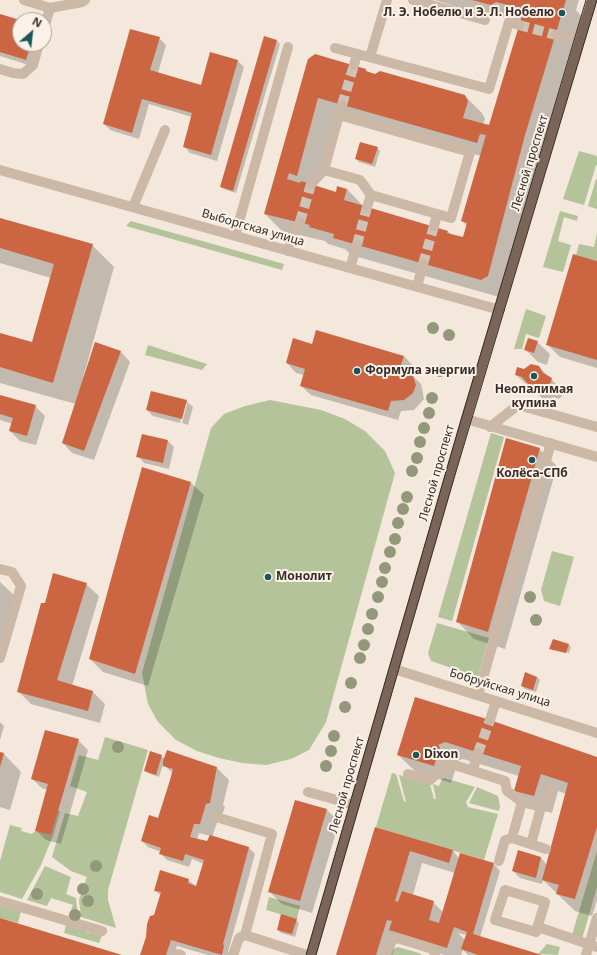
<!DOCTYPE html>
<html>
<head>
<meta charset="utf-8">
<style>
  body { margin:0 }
  #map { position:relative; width:597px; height:955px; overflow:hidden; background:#f3e8db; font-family:"Noto Sans",sans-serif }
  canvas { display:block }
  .north { position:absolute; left:12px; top:12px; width:40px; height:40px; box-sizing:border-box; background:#faf2e8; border:1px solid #aca39b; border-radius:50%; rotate:28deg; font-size:11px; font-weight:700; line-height:16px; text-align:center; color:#382d28 }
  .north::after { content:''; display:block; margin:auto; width:14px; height:18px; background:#1b565c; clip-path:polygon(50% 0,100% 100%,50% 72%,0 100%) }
</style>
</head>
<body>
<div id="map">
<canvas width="597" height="955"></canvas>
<div class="north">N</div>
</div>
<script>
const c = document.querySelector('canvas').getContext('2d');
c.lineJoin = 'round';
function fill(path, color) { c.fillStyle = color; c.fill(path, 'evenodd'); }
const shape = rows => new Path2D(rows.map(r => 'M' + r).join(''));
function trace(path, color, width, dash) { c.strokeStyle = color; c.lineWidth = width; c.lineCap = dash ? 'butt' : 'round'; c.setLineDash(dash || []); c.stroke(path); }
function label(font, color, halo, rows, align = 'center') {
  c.font = font + ' "Noto Sans",sans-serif'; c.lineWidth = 4; c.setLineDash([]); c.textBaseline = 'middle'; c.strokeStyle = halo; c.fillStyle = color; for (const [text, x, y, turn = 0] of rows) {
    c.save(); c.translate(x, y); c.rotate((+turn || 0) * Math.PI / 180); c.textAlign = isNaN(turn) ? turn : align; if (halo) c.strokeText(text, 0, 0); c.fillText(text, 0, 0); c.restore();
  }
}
fill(shape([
  [579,151,597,156,597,165,596,165,584,205,563,199],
  [596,179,597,179,597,209,588,206],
  [560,211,578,216,577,221,564,217,558,241,571,245,563,272,543,267],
  [131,221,284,264,282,270,126,226],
  [597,233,597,261,576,255,579,244,594,247],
  [526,309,546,316,539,338,526,334,522,349,514,349],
  [148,345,207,364,202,370,145,355],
  [270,400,321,410,345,419,365,431,385,451,395,473,326,722,309,750,291,759,266,765,242,763,219,758,197,751,176,740,158,722,148,704,142,673,211,428,224,414,245,406],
  [491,433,504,437,452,621,438,617],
  [552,551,574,557,560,606,544,601,541,590],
  [437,623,489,638,478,677,431,661,428,653],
  [105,737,148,750,108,890,108,900,116,928,81,917,79,900,87,877,71,871,52,857,65,813,78,816,87,792,70,786,79,755,98,760],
  [392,773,396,774,404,801,406,802,399,775,430,784,434,799,436,799,433,784,439,786,442,779,444,778,475,787,466,802,468,807,498,814,484,860,376,827],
  [477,787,498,796,500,806,499,811,469,803],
  [57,811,60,811,53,836,41,865,22,899,0,892,0,861,10,825,22,828,21,831,32,834,35,831,51,835],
  [597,851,597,887,582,939,572,935],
  [45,866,71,877,66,894,76,898,78,919,69,915,73,905,51,898,47,906,27,900],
  [269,897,300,906,297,919,266,910],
  [0,905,21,911,18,923,0,918],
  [66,925,87,931,88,934,89,932,102,936,99,943,64,933],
  [547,944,560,947,558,955,538,954],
  [398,947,419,953,422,955,390,955,393,949]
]), '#b4c39a');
fill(shape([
  [435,0,579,0,576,10,583,18,499,297,351,255,345,249,328,244,325,241,282,231,265,214,308,59,366,70,370,74,464,95,482,113,485,119,483,124,490,126,521,21,515,19,510,14,504,17,466,8,466,10],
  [336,115,481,156,462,221,467,226,464,239,451,235,448,231,364,207,347,189,336,193,316,186],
  [0,15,20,21,20,44,39,44,32,66,0,56],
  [159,38,166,45,158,73,201,86,211,53,238,61,244,67,217,161,190,153,184,146,192,117,149,104,139,139,110,130,104,124],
  [265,38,277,41,280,44,236,193,224,189,221,186],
  [377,148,380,151,375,167,359,162,356,159],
  [0,219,92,245,114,267,83,378,84,378,96,343,121,352,130,362,94,460,72,453,63,443,76,404,0,383,0,334,33,343,51,278,0,263],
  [597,262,597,368,560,357,548,345],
  [537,342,550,354,547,365,538,362,526,350],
  [404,356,413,366,411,374,421,384,424,399,414,410,401,411,398,420,311,395,301,386,304,375,296,373,287,363],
  [539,367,564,392,563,395,559,399,553,397,548,400,542,398,516,375,524,370],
  [0,396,35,406,45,416,36,445,20,441,10,431,13,424,0,420],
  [186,401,193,407,188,425,182,423,187,404,185,404,180,423,153,416,147,410],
  [168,441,174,447,169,469,144,463,138,456],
  [539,449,557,466,505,649,474,639,457,621],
  [143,469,191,483,204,495,148,686,103,672,90,659],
  [0,582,18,599,0,646],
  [86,584,99,596,72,686,93,692,105,704,100,723,31,704,18,691,46,604],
  [568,644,571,647,569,653,553,649,553,651,551,648],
  [526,674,537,677,540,680,536,692,525,689,522,686],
  [416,699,597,758,597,900,592,916,575,911,543,880,542,884,520,878,513,871,519,852,541,858,547,865,566,794,558,791,552,813,532,808,515,791,519,776,463,759,454,762,457,765,451,783,416,772,398,755],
  [0,722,4,726,0,740],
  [78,740,88,750,61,844,46,840,36,830,48,790,42,788,32,779],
  [0,753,4,754,21,772,10,810,0,807],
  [161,756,165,759,217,768,229,780,223,805,225,807,222,815,219,817,212,837,249,848,255,854,228,952,230,955,208,955,177,946,174,955,141,955,161,896,155,890,188,880,197,887,204,864,192,859,189,867,167,860,160,853,161,852,148,847,142,841,159,819,173,773,163,765,159,777,148,773,145,770],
  [199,833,211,836,208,842,197,840],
  [327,810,339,822,312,913,282,904,269,891],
  [376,828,453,851,459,858,494,864,500,871,480,937,539,955,468,955,463,950,461,955,444,955,403,942,398,937,392,955,337,955],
  [422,863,455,873,443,912,433,902,413,895],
  [458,933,466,935,465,940],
  [296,920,299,923,295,937,281,933,278,930]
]), '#0003');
fill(shape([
  [472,0,566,0,525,135,488,276,481,280,333,238,334,234,309,227,310,225,264,214,308,59,315,54,366,69,366,71,375,74,380,71,465,95,468,101,463,118,489,125,524,9,496,2,491,5],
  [318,98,477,143,480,134,486,135,461,221,467,223,463,237,447,233,448,231,344,200,347,189,337,186,336,192,301,181,300,183,287,179,289,173,297,176],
  [0,14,20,20,20,44,31,44,26,60,0,52],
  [130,29,160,37,150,70,201,85,210,52,238,60,211,155,183,147,192,113,142,99,132,133,103,124],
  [264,36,277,40,233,191,220,187],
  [360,142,378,147,372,164,355,159],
  [0,218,93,244,53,383,0,367,0,333,32,342,54,264,0,248],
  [573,254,597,261,597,360,546,345],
  [316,330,404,356,401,365,412,373,416,385,413,393,404,400,391,401,388,411,300,386,305,369,286,363,293,338,312,344],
  [528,338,538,341,534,353,524,350],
  [95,342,121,351,84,451,62,443],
  [531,364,539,366,543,373,552,378,551,382,546,387,540,385,535,388,529,385,522,377,515,375,517,367,524,369],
  [151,391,187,400,182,419,146,410],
  [0,395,36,405,27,436,9,431,13,418,0,414],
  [142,434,168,440,163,463,136,457],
  [506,438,540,448,488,632,456,622],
  [142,467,191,482,135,674,89,659],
  [53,573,87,583,57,680,93,691,88,711,17,692,41,603,45,603],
  [553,639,569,644,566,653,549,649],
  [525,672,537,677,533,690,521,686],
  [415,697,490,720,597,757,597,827,575,899,556,894,559,885,542,880,568,783,541,774,534,796,514,791,521,766,445,742,438,745,440,747,434,766,397,755],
  [45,730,79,739,51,835,35,831,48,784,31,779],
  [167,750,217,767,210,803,206,804,200,824,194,824,190,837,207,841,210,835,249,847,223,944,224,946,222,955,171,940,166,955,140,955,146,937,147,924,150,916,154,915,161,892,154,891,160,870,189,879,188,883,196,886,204,860,185,854,183,861,159,854,161,848,141,841,149,815,158,818,170,780,173,769,163,766,163,761],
  [150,751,162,755,156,775,144,771],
  [0,752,4,753,0,767],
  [295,800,327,809,300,901,268,892],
  [375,827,453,850,449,863,410,851,395,901,398,902,402,891,434,901,429,920,439,923,460,853,494,863,473,934,542,955,478,955,461,949,467,932,454,927,447,948,389,930,392,921,387,920,376,955,336,955],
  [518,850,541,857,536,878,512,871],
  [281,914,297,919,292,934,277,930],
  [0,918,122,955,0,955]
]), '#cc6541');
trace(shape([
  [519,25,556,35],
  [342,105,354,65],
  [300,222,311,184],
  [357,245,367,207],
  [423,264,434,226],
  [478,753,490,720]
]), '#cec3b7', 10, [10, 5]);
trace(shape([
  [24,0,50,8,82,2,85,0],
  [413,0,485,20],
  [44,28,50,8],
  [556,35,579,41],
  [335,48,489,89,509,22,519,25],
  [370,57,387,0],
  [354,65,357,54],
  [0,69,13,73,23,74,33,65,39,44],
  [339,115,324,170,360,180,371,195,451,218,470,152,339,115,342,105],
  [0,170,500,310],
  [311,184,324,170],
  [133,207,165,130],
  [367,207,371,195],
  [434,226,437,214],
  [235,236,288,47],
  [288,251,293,234,300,222],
  [350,268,357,245],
  [417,287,423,264],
  [466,419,597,457],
  [490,427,518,405,597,427],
  [0,569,12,572,21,586,0,658],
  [394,669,597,733],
  [478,695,551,443],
  [490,720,496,701],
  [473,769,478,753],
  [408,774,430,780,448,763,505,781,507,791,522,802,512,838,546,849],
  [308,792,355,805],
  [522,802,541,807,531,844],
  [541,807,547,801,551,788],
  [216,817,272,834,245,935,239,938,233,955],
  [499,861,505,840,512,838],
  [505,890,545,902,536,932,495,920,505,890],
  [0,901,102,931],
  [538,927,597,947],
  [245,935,307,955],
  [178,954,181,955],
  [386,955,390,942,397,938,433,949,435,955],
  [586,955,597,918]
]), '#ccb8a6', 10);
trace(shape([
  [311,955,466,419,592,0]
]), '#7b6458', 10);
trace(shape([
  [306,955,461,420,586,0],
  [316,955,455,475,597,0]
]), '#382d28', 1);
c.fillStyle = '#94987a';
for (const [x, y] of [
  [433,328],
  [449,335],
  [440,371],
  [432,398],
  [429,413],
  [424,428],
  [420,442],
  [417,458],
  [412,471],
  [407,497],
  [403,509],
  [398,523],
  [395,539],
  [390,552],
  [385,568],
  [382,582],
  [378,597],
  [530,597],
  [372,614],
  [536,620],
  [368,629],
  [364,645],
  [360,658],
  [351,683],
  [345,707],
  [334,736],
  [118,747],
  [331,751],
  [326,766],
  [96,866],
  [83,889],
  [37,894],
  [88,901],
  [75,915]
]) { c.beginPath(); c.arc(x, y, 6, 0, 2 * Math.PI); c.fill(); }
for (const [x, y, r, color] of [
  [562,13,4,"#1b565c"],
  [357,371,4,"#1b565c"],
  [534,376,4,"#1b565c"],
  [532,460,4,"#1b565c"],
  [268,577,4,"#1b565c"],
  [416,755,4,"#1b565c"]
]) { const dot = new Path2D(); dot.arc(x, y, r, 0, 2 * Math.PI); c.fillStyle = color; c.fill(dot); trace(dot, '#faf2e8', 1.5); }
label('bold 12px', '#382d28', '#faf2e8', [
  ["Л. Э. Нобелю и Э. Л. Нобелю",554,13,"right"],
  ["Формула энергии",365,371],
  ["Неопалимая",534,390,"center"],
  ["купина",534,404,"center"],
  ["Колёса-СПб",532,474,"center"],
  ["Монолит",276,577],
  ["Dixon",424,755]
], 'left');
label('12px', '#382d28', '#faf2e8', [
  ["Лесной проспект",530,163,-73],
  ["Выборгская улица",253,228,16],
  ["Лесной проспект",437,473,-74],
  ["Бобруйская улица",500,688,17],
  ["Лесной проспект",347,785,-74]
]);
</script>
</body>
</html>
